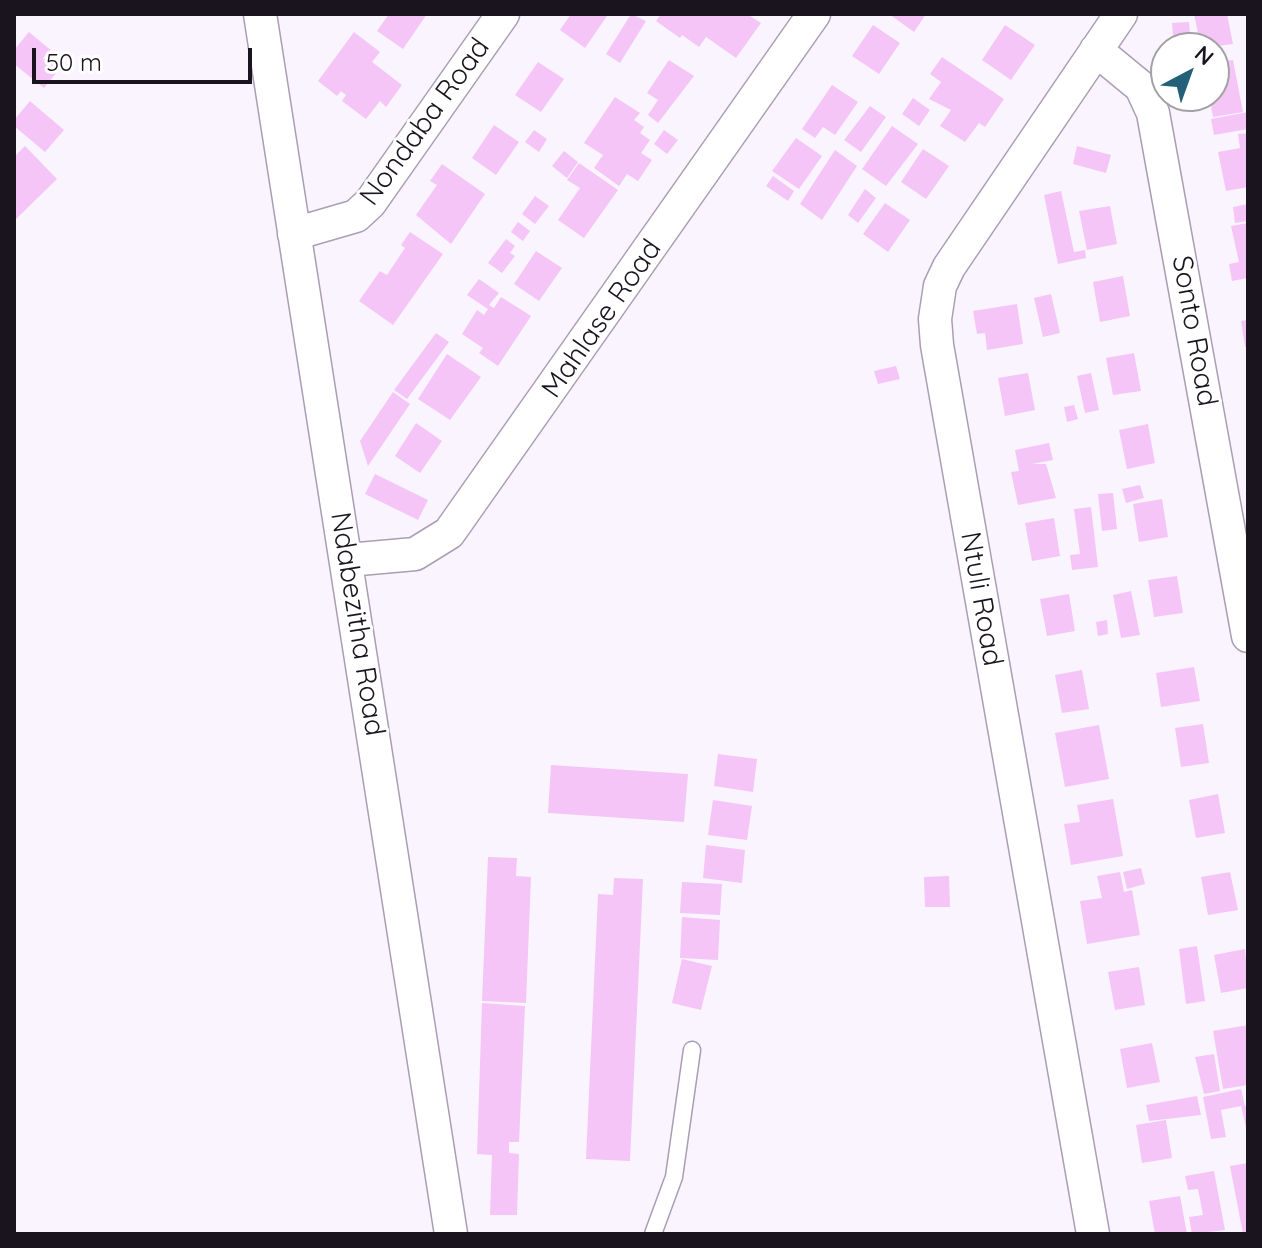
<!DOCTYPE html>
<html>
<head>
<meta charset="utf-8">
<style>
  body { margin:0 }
  #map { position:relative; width:1262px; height:1248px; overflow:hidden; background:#faf4ff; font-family:Quicksand,sans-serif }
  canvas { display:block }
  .frame { position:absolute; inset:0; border:16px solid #19141d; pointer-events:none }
  .north { position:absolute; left:1150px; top:32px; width:80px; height:80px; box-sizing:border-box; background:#fff; border:2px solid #a3a1a5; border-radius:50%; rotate:41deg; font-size:22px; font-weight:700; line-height:32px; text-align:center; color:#19141d }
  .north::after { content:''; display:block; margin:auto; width:28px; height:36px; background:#246078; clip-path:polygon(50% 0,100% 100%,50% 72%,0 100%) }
  .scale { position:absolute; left:32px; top:48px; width:220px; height:36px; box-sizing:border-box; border:4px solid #19141d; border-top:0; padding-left:10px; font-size:24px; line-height:28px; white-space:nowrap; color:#19141d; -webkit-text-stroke:6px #fff; paint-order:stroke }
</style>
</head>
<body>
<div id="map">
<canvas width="1262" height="1248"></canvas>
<div class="frame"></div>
<div class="north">N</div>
<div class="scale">50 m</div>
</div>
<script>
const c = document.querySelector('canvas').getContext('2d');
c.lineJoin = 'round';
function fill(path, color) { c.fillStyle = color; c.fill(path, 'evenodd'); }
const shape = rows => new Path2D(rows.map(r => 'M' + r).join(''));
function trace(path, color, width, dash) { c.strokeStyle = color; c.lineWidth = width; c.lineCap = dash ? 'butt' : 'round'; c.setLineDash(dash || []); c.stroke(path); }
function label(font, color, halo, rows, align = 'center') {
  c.font = font + ' Quicksand,sans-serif'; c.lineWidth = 6; c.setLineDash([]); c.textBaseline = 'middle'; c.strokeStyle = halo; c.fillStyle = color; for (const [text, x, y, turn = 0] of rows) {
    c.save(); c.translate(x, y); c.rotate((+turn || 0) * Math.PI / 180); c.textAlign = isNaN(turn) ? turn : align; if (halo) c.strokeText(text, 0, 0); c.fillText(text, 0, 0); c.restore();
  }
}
fill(shape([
  [389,14,427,14,403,49,377,31],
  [571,14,607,16,585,48,560,30],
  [631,14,646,21,620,63,606,54],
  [661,14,747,14,761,23,736,58,706,37,699,47,682,35,680,38,656,21],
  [889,14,926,14,914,32],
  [1194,14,1227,14,1233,44,1201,48],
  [1189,22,1191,48,1174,48,1172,23],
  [873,25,900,43,879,74,852,56],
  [1005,25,1035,45,1011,80,982,60],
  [29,32,65,62,44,88,14,64,14,50],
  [354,32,380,52,372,62,402,85,386,107,380,101,366,119,342,101,346,95,341,91,337,96,318,81],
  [942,57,1004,99,985,127,979,123,965,142,940,126,951,110,929,99,941,82,930,74],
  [669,60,694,76,658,123,648,115,658,100,647,93],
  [1233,60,1243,112,1213,117,1209,96,1214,96,1214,63],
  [538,62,564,79,541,112,515,95],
  [832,85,858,102,835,135,823,127,815,138,802,129],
  [615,97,640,113,634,120,644,127,640,133,650,140,641,153,652,160,638,181,627,174,619,186,594,168,603,155,584,143],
  [913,98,930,110,919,126,902,114],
  [30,101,64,130,45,152,14,126,14,120],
  [870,106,886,117,861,152,844,140],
  [1248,112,1248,129,1214,135,1211,119],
  [494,125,519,142,496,175,472,158],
  [892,126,918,144,886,186,862,169],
  [534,130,547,139,539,152,525,142],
  [664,130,678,140,667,154,654,144],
  [1248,133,1248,187,1226,191,1218,152,1240,148,1238,134],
  [796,138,822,156,799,189,772,171],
  [25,146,57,179,14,221,14,157],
  [1077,146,1111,155,1106,173,1073,164],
  [923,149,949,166,926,199,901,182],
  [835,150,857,166,822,220,800,204],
  [564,151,578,162,567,178,552,166],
  [579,163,618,190,584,238,558,220,580,188,567,180],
  [442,164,485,194,451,244,416,215,437,185,430,181],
  [773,176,794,191,788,201,766,186],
  [865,189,876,198,858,223,848,215],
  [1061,191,1074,252,1085,250,1086,258,1058,264,1044,195],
  [535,196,549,206,535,224,522,214],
  [885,203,910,220,888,252,863,234],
  [1248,204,1248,221,1235,223,1233,207],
  [1110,206,1117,244,1087,250,1079,211],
  [518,222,530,231,523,241,511,232],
  [1248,223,1248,278,1232,281,1229,264,1239,262,1231,226],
  [410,232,443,254,393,325,359,301,380,271,387,275,405,248,401,245],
  [506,239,515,246,510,253,515,256,502,273,488,263],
  [536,251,562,268,539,301,514,284],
  [1123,276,1130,316,1100,322,1093,282],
  [479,279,499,293,489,305,494,308,501,297,531,316,498,366,479,353,483,348,462,334,477,310,484,315,488,309,467,295],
  [1051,294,1060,333,1043,337,1034,298],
  [1017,304,1023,344,987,350,985,333,977,334,973,311],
  [1248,320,1248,347,1245,347,1241,321],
  [436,333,449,342,407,399,394,390],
  [1134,353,1141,391,1113,395,1106,358],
  [447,354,481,377,450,420,418,399],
  [896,366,900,379,878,384,874,371],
  [1028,373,1035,410,1005,416,998,378],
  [1091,373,1099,410,1085,413,1077,376],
  [393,392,410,404,368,466,360,441],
  [1074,405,1078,419,1067,422,1064,407],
  [416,423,442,441,420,473,395,456],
  [1148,424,1155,463,1127,469,1119,430],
  [1049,443,1053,460,1032,464,1046,464,1056,498,1018,505,1011,472,1019,471,1015,450],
  [375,474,428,500,418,520,365,494],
  [1140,485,1144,498,1126,503,1122,489],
  [1113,493,1117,529,1102,531,1098,494],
  [1162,499,1168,537,1139,542,1133,504],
  [1091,507,1098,567,1072,570,1070,555,1080,554,1074,509],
  [1054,518,1060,556,1032,561,1025,523],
  [1177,576,1183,613,1154,617,1148,580],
  [1131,591,1140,635,1121,638,1113,595],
  [1069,594,1075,631,1047,636,1040,599],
  [1107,620,1108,634,1098,636,1096,622],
  [1194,667,1200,701,1161,707,1156,673],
  [1082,670,1089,709,1062,713,1055,675],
  [1203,724,1209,763,1181,767,1175,728],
  [1099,725,1109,779,1065,787,1055,733],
  [718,754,757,759,753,792,714,786],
  [551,765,688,774,684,822,548,813],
  [1218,794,1225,833,1196,838,1189,800],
  [1113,799,1123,856,1071,865,1064,824,1080,822,1077,805],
  [713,800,752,806,747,840,708,835],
  [706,845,745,850,742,883,703,878],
  [488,857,517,858,516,876,531,877,526,1003,482,1001],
  [1141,868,1145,884,1127,889,1123,872],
  [1120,872,1124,892,1132,890,1140,935,1087,944,1080,901,1102,898,1097,876],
  [1230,872,1238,910,1208,915,1201,877],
  [949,876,950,907,925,907,924,877],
  [614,878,643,879,630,1161,586,1159,598,894,613,895],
  [682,882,722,884,720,915,680,913],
  [682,917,720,920,718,960,680,958],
  [1197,946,1205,1001,1186,1004,1179,949],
  [1245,949,1248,988,1221,993,1214,955],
  [682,959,712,966,701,1010,672,1003],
  [1139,967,1145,1005,1115,1010,1108,972],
  [482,1003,525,1006,519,1142,509,1142,509,1153,519,1154,517,1215,490,1215,492,1155,477,1154],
  [1248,1025,1248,1085,1223,1089,1213,1031],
  [1152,1043,1160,1082,1127,1088,1120,1049],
  [1214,1054,1220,1091,1204,1094,1195,1057],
  [1241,1089,1245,1106,1248,1105,1248,1136,1241,1106,1221,1110,1226,1137,1211,1139,1203,1097],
  [1197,1096,1201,1115,1149,1121,1146,1105],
  [1166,1120,1172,1158,1142,1163,1136,1125],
  [1248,1163,1248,1234,1243,1234,1230,1166],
  [1214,1171,1225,1230,1192,1234,1189,1217,1203,1215,1198,1189,1188,1190,1185,1176],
  [1180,1196,1187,1234,1155,1234,1149,1201]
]), '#f4c5f6');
const lane = shape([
  [653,1234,674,1177,692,1050]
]);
const street = shape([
  [260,14,451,1234],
  [1096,50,1141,87,1153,113,1248,636],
  [294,234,356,216,370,203,503,14],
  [348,560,415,554,449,533,814,14],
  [1093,1234,937,345,935,319,940,286,949,267,1121,14]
]);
trace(lane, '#aa9db5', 19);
trace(street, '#aa9db5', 35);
trace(lane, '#fff', 16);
trace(street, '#fff', 32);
label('28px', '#19141d', '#fff', [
  ["Nondaba Road",425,122,-54],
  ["Mahlase Road",602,319,-55],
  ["Sonto Road",1194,331,80],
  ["Ntuli Road",981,599,80],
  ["Ndabezitha Road",357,624,81]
]);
</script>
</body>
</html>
